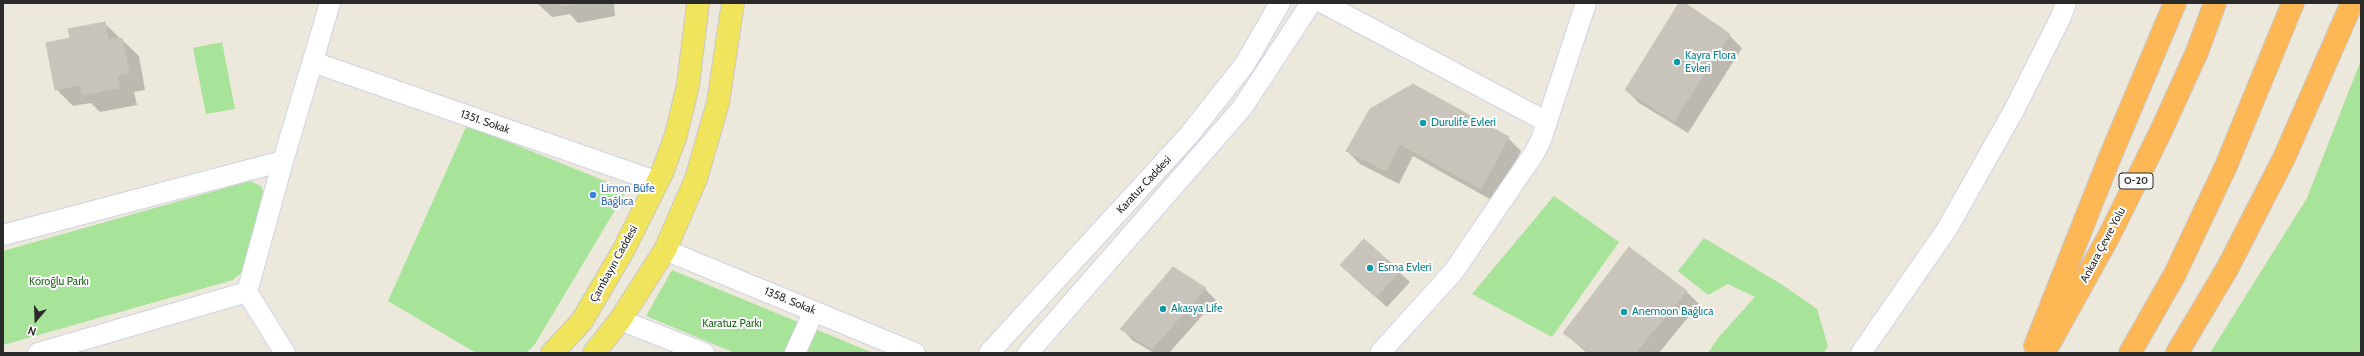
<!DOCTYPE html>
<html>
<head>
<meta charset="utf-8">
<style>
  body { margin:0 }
  #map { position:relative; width:2364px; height:356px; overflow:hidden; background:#ece8dc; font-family:Cabin,sans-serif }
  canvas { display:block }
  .frame { position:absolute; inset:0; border:4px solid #2a2a2a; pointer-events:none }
  .north { position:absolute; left:16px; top:300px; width:40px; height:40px; -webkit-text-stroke:3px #fff; paint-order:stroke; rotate:199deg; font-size:11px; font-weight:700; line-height:16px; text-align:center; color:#2a2a2a }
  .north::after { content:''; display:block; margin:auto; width:14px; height:18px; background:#2a2a2a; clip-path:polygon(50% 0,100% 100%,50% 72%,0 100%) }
</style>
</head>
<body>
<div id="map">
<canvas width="2364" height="356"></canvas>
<div class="frame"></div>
<div class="north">N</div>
</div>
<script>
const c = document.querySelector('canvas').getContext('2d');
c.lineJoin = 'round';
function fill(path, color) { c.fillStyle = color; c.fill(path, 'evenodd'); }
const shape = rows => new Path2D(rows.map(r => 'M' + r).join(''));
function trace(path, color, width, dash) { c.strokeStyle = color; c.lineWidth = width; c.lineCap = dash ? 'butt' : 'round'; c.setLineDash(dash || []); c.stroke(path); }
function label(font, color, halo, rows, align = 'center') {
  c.font = font + ' Cabin,sans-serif'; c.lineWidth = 4; c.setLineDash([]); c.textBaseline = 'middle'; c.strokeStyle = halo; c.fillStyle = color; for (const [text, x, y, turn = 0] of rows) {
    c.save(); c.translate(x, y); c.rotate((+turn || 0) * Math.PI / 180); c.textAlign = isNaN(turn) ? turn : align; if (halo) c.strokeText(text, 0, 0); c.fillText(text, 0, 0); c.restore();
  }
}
fill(shape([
  [222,42,235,109,206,114,193,48],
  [2361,60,2361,353,2210,353,2307,198],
  [467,125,627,190,535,344,526,353,476,353,388,301],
  [250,181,261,186,263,191,244,269,239,275,233,280,3,345,3,251],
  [1554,196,1619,242,1552,337,1472,294],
  [1704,238,1781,284,1817,309,1828,346,1824,353,1708,353,1718,338,1755,297,1728,284,1708,295,1678,271],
  [672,270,873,353,735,353,646,316]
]), '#a7e398');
fill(shape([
  [537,3,614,3,615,16,578,23,570,14,552,17],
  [1681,3,1684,3,1729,35,1742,48,1688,133,1639,103,1626,90],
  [104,23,139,56,145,90,134,92,137,105,100,112,91,103,73,106,56,89,71,39],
  [1370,110,1508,138,1521,151,1495,202,1413,156,1399,184,1360,164,1347,151],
  [1364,240,1410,282,1387,307,1352,276],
  [1205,289,1216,300,1169,353,1154,353,1132,340,1122,329],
  [1686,291,1699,304,1659,353,1587,353,1564,333]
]), '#0003');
const building = shape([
  [560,3,577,3,561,6,560,3],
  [1679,3,1685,3,1730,34,1674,121,1625,90,1679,3],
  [105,22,108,40,122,38,129,73,117,75,120,88,82,95,80,85,55,90,46,43,70,38,68,29,105,22],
  [1413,84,1509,137,1481,189,1400,144,1386,171,1346,151,1370,109,1413,84],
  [1364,239,1400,271,1376,297,1340,265,1364,239],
  [1629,247,1687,291,1635,353,1590,353,1563,333,1629,247],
  [1173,267,1206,288,1152,349,1120,329,1173,267]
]);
fill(building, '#c8c4bc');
trace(building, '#c8c4b6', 1);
const minor = shape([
  [1323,3,1547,122],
  [313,62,658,182],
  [3,235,283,161],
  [665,250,915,353],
  [620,320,704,353],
  [38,353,247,292],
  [285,353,247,292,283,161,330,3],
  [795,353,814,311],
  [989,353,1189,135,1245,64,1280,3],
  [1028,353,1242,108,1311,3],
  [1380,353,1454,271,1535,152,1541,140,1586,3],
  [1861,353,1947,229,2013,112,2060,19,2066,3]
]);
const major = shape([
  [552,353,582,321,624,249,662,173,676,135,688,85,698,3],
  [594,353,620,320,665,250,696,179,718,103,733,3]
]);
const highway = shape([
  [2035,346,2110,157,2175,3],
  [2044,353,2108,238,2161,131,2197,52,2215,3],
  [2130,353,2175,274,2226,166,2293,3],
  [2177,353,2227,269,2284,158,2352,3]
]);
trace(minor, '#d1d2e3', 22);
trace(major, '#c8c8c8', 24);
trace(highway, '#c8c8c8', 24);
trace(minor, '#fff', 20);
trace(major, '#f1e45d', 22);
trace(highway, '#feb755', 22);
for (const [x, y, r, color] of [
  [1677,62,4,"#0f9aa8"],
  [1423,123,4,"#0f9aa8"],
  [593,195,4,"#3f7fe0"],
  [1370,268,4,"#0f9aa8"],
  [1163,309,4,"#0f9aa8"],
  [1624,312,4,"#0f9aa8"]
]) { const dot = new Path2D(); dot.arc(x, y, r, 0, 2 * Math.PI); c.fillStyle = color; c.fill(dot); trace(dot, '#fff', 1.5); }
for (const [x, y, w] of [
  [2136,181,34]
]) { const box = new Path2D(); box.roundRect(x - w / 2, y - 8, w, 16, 3); c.fillStyle = '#fff'; c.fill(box); trace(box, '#2a2a2a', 1); }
label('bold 10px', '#2a2a2a', null, [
  ["O-20",2136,181]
]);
label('11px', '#0d838f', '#fff', [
  ["Kayra Flora",1685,56],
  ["Evleri",1685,69],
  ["Durulife Evleri",1431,123],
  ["Esma Evleri",1378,268],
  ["Akasya Life",1171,309],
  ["Anemoon Bağlıca",1632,312]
], 'left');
label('11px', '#2a2a2a', '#fff', [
  ["1351. Sokak",485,122,19],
  ["Karatuz Caddesi",1144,185,-47],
  ["Ankara Çevre Yolu",2103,245,-62],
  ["Çambayırı Caddesi",614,264,-61],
  ["1358. Sokak",790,301,22]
]);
label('11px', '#366cbe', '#fff', [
  ["Limon Büfe",601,189],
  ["Bağlıca",601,202]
], 'left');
label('11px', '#1f681a', '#fff', [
  ["Köroğlu Parkı",59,282],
  ["Karatuz Parkı",732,324]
]);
</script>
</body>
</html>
